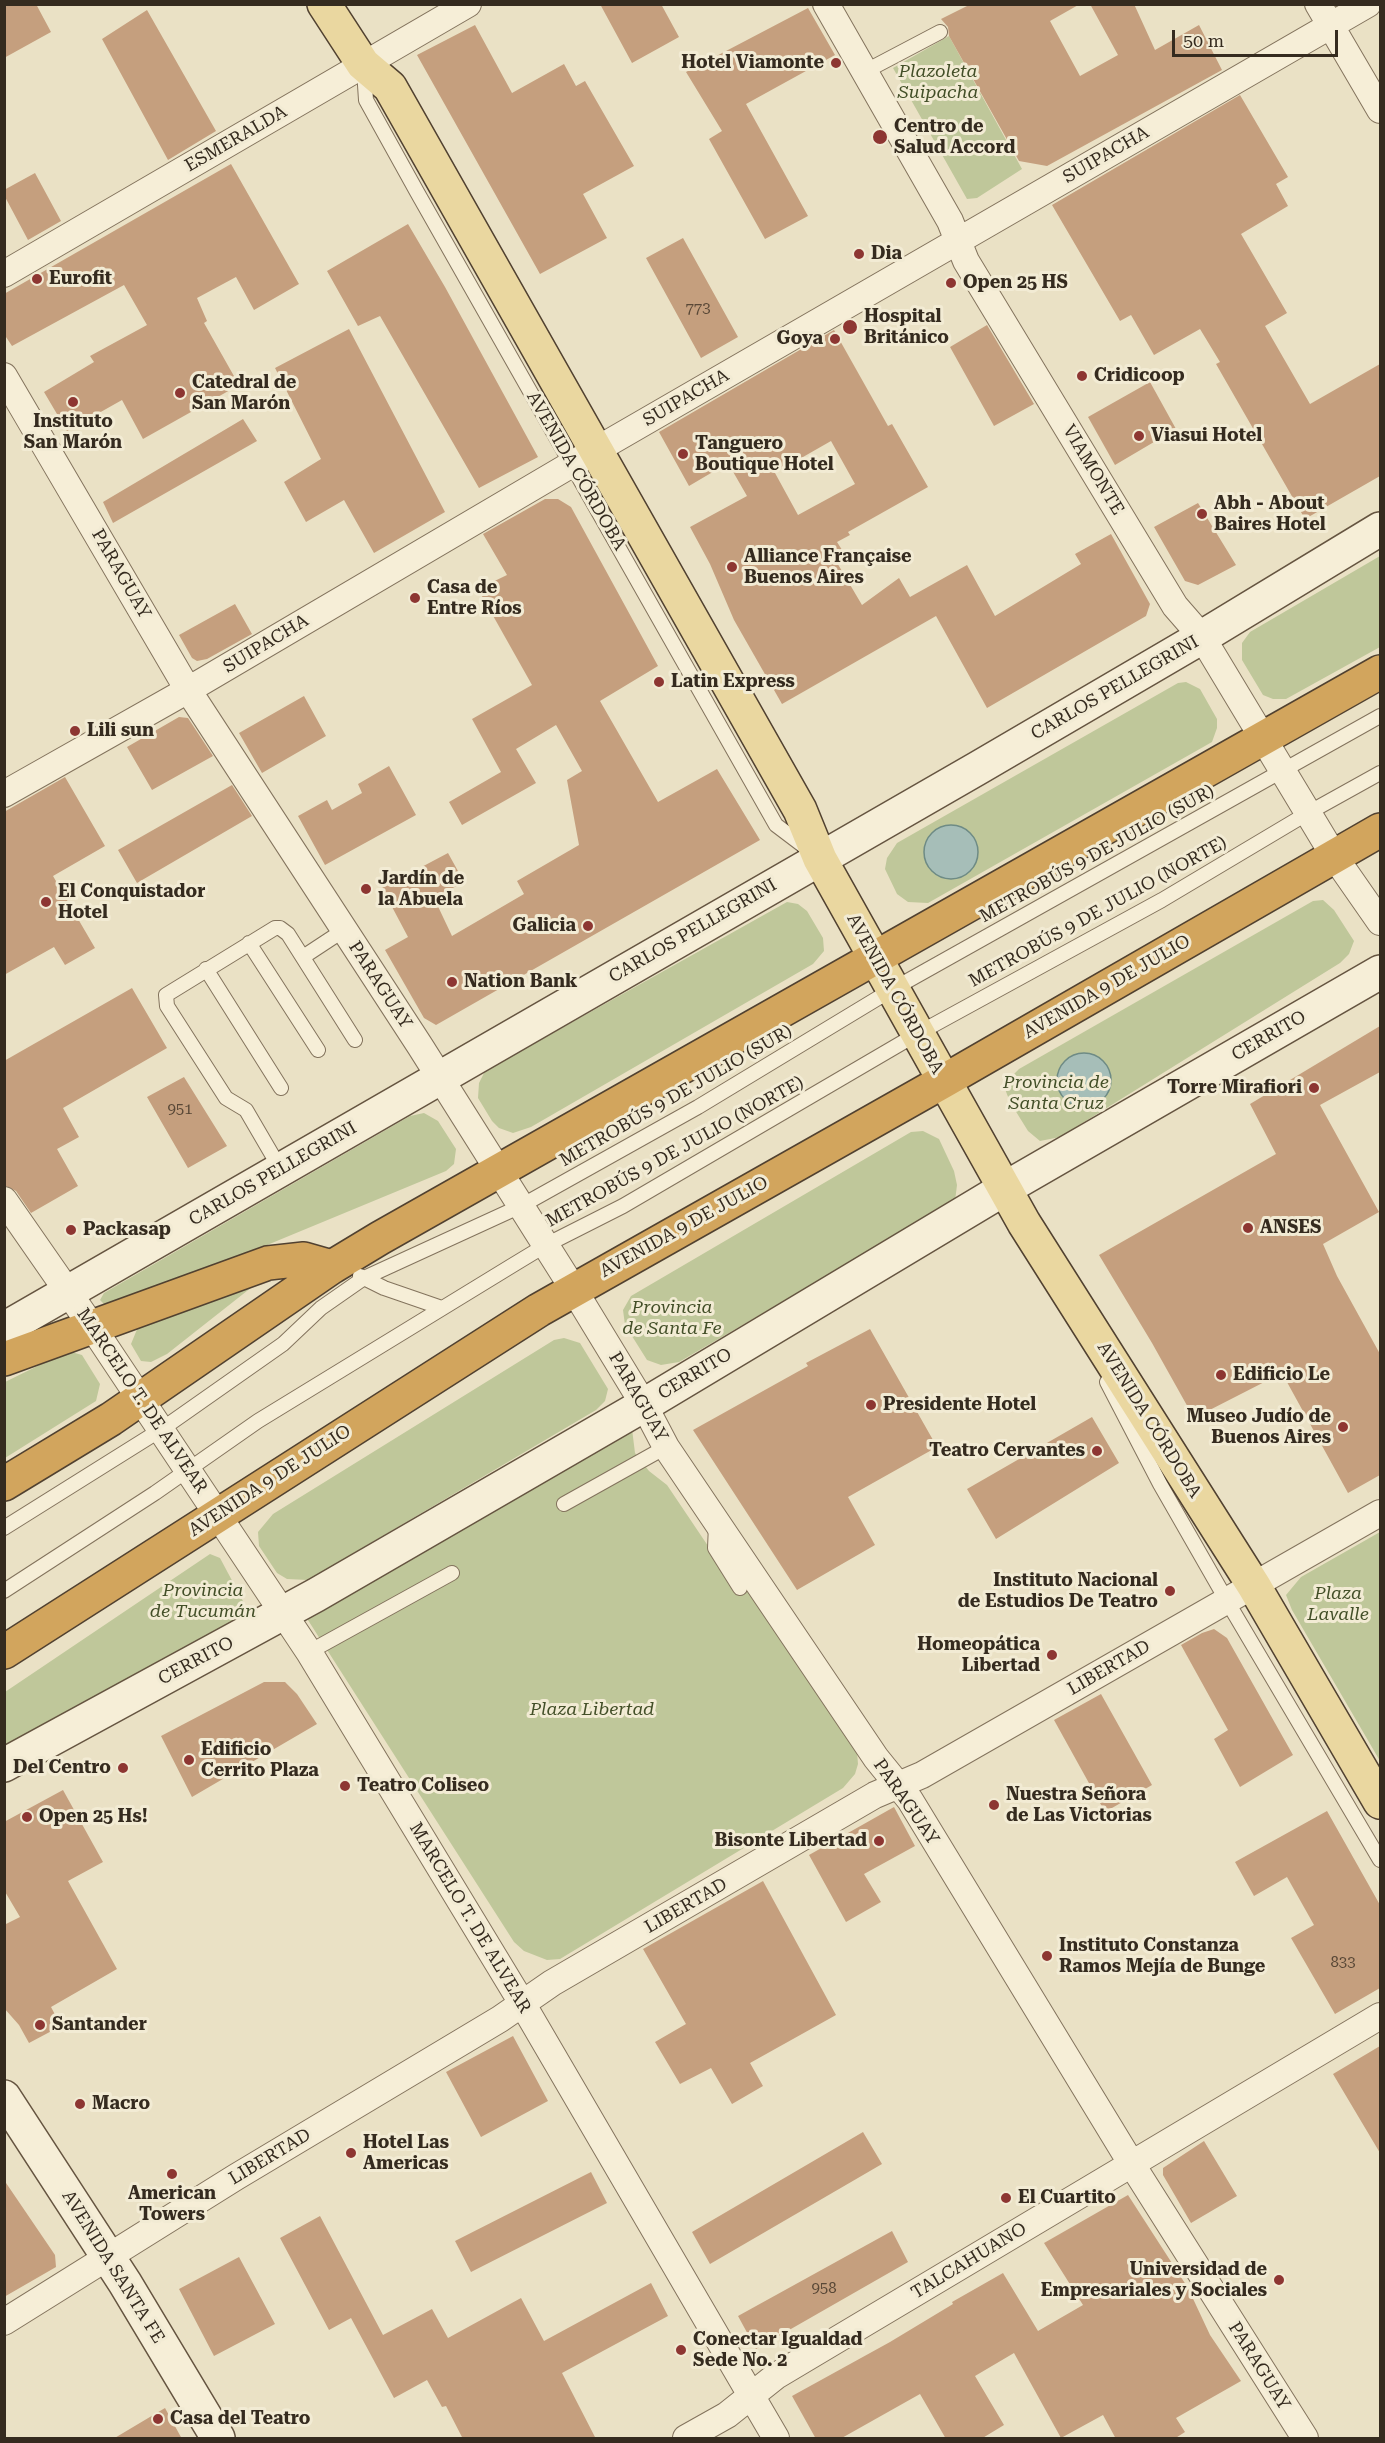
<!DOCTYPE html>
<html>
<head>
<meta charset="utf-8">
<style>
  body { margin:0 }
  #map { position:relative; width:1385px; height:2443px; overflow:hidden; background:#eae1c5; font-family:"Roboto Serif",serif }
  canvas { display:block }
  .frame { position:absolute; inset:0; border:6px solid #352b1f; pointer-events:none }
  .scale { position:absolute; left:1172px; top:30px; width:166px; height:27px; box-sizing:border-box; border:3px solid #352b1f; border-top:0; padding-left:8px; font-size:18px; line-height:21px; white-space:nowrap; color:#352b1f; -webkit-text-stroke:4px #f2ebd4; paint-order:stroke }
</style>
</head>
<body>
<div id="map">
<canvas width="1385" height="2443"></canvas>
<div class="frame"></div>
<div class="scale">50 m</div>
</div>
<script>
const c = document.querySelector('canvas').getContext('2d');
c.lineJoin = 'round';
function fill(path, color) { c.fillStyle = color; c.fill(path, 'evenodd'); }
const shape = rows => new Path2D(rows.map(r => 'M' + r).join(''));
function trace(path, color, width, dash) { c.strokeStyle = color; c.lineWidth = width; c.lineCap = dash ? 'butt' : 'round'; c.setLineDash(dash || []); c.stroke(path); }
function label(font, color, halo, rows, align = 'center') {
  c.font = font + ' "Roboto Serif",serif'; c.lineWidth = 6; c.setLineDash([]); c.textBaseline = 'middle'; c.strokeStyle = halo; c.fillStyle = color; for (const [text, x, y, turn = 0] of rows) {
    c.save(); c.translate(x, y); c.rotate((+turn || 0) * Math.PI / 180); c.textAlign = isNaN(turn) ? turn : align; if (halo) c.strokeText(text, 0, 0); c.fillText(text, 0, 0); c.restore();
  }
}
fill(shape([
  [949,36,1022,169,977,198,967,199,893,68],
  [1380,556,1380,647,1286,699,1273,699,1263,695,1242,660,1242,643,1250,632],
  [1186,682,1200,689,1217,719,1217,728,1212,742,928,903,908,902,897,894,885,869,887,858,897,843,1178,683],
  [1323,900,1334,910,1354,941,1349,954,1340,963,1060,1137,1040,1141,1028,1131,1010,1102,1005,1089,1010,1078,1019,1069,1313,901],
  [787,902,798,904,807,911,823,938,824,951,813,964,531,1127,513,1133,499,1128,492,1121,478,1098,479,1083,485,1071],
  [424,1113,438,1121,456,1149,454,1164,446,1171,110,1310,100,1300,104,1293,410,1116],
  [923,1131,939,1139,954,1171,957,1185,955,1201,679,1362,661,1365,647,1360,625,1325,623,1310,631,1296,911,1132],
  [246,1283,252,1287,167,1354,151,1362,141,1361,131,1344,138,1327],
  [564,1338,580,1343,608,1389,605,1401,596,1410,308,1580,287,1579,277,1573,259,1546,258,1532,273,1514,554,1340],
  [68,1351,82,1355,100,1384,96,1401,5,1458,5,1382],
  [632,1429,635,1453,649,1471,667,1485,739,1592,749,1587,849,1737,857,1752,858,1764,855,1774,843,1788,560,1959,547,1960,524,1951,514,1942,306,1617],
  [1380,1532,1380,1761,1292,1610,1286,1595,1301,1577],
  [210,1554,220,1558,244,1603,236,1622,5,1745,5,1692]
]), '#bfc79a');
const water = shape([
  '924 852a27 27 0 1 1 54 0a27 27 0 1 1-54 0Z',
  '1057 1080a27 27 0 1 1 54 0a27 27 0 1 1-54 0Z'
]);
fill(water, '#a6beb8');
trace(water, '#6e8b85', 1.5);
fill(shape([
  [4,4,36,4,51,32,4,58],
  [600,4,661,4,679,37,632,63],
  [971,4,1080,4,1050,21,1080,76,1118,55,1090,4,1134,4,1155,50,1199,25,1222,70,1047,166,1019,161,949,36,948,27,941,19],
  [808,8,835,55,746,104,808,216,765,239,709,139,722,131,686,72],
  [147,10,216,131,168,160,102,39],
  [475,25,512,93,564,64,576,86,585,81,634,166,583,194,607,238,540,274,417,55],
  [1240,95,1288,177,1276,184,1288,206,1241,234,1287,313,1265,326,1310,404,1380,364,1380,476,1305,519,1216,364,1220,362,1200,329,1154,355,1131,315,1120,321,1052,205],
  [231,164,299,284,254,310,236,277,197,298,207,321,204,323,239,385,143,439,122,400,67,431,44,392,94,362,90,356,147,325,124,285,12,346,4,334,4,294],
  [35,173,61,221,28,240,4,195,4,190],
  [408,224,445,287,538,457,479,488,380,316,358,326,327,271],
  [683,238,738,337,701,358,646,258],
  [987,325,1034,404,994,426,950,347],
  [349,329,445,512,374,553,344,500,306,522,284,482,321,459,275,368],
  [834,330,888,426,892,424,928,487,848,532,850,535,837,542,844,553,836,561,862,605,899,578,910,597,967,565,995,616,1081,564,1075,554,1111,534,1150,604,1146,616,987,708,936,616,782,704,734,620,710,564,690,527,747,496,728,463,689,486,659,432],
  [831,441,855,484,798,515,775,473],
  [1150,382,1176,429,1115,465,1088,417],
  [243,419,257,441,113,523,103,502],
  [545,499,558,499,571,507,658,666,600,701,658,802,717,769,760,840,436,1025,424,1018,385,950,408,937,382,888,448,853,464,882,434,898,452,936,524,894,517,881,579,845,567,780,582,771,556,725,516,749,536,783,462,825,449,802,501,772,472,719,532,685,478,589,507,575,483,534],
  [1198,503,1236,565,1198,585,1185,581,1154,527],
  [235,604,252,634,207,659,197,661,192,658,179,635],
  [304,696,326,736,262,773,239,733],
  [179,717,188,718,213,756,152,790,127,747],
  [389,766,416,815,325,865,298,816,327,800,332,810,362,793,358,784],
  [65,777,105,846,53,876,95,948,65,965,54,947,4,975,4,812],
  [232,785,252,816,137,883,118,850],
  [132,988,167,1048,63,1108,79,1137,57,1149,78,1186,31,1213,16,1191,4,1185,4,1061],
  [1380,1026,1380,1072,1320,1105,1379,1212,1323,1244,1337,1276,1380,1354,1380,1475,1348,1493,1282,1373,1194,1418,1152,1343,1099,1255,1276,1154,1250,1104],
  [184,1077,227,1146,188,1168,147,1097],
  [870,1329,937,1447,848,1497,875,1545,797,1590,693,1430,808,1366,806,1363],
  [1092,1417,1119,1463,996,1539,967,1489],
  [1214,1629,1227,1638,1293,1755,1240,1787,1214,1739,1228,1730,1181,1645,1202,1633],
  [264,1682,285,1682,297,1694,317,1724,192,1797,161,1736],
  [1101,1694,1152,1785,1105,1812,1054,1720],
  [63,1790,103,1862,68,1881,117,1969,51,2007,61,2026,29,2043,19,2025,4,2008,4,1925,20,1917,4,1890,4,1822],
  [894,1807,915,1846,864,1874,881,1902,846,1922,809,1855],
  [1327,1811,1380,1905,1380,1988,1335,2014,1291,1938,1314,1925,1287,1877,1254,1896,1235,1862],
  [763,1881,836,2015,750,2063,763,2086,732,2104,711,2068,680,2084,655,2042,686,2024,643,1949],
  [513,2036,548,2101,481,2137,446,2072],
  [1380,2046,1380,2153,1333,2074],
  [863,2132,882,2164,710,2264,692,2232],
  [1204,2141,1237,2196,1191,2223,1163,2175,1163,2168],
  [591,2172,607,2203,471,2272,455,2241],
  [4,2180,55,2255,56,2267,4,2297],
  [1128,2195,1188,2288,1210,2335,1241,2381,1176,2418,1185,2432,1174,2439,1116,2439,1103,2415,1061,2438,1014,2353,975,2376,1004,2425,981,2439,946,2439,920,2394,840,2439,816,2439,792,2396,890,2342,953,2304,952,2302,1003,2273,1038,2331,1083,2305,1044,2243],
  [320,2216,383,2335,432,2309,448,2338,521,2298,544,2341,651,2283,668,2316,562,2373,596,2439,463,2439,446,2406,442,2407,427,2380,394,2398,351,2318,329,2330,280,2238],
  [892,2231,908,2262,756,2349,738,2316],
  [239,2257,275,2324,214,2356,179,2289],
  [165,2408,182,2439,113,2439]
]), '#c59f7e');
const lane = shape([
  [364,70,366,100,417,192,776,825,809,850],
  [864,72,940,32],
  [249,943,318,1050],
  [303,957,344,930],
  [206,969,281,1088],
  [281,1170,246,1110,226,1098,167,1006,166,995,275,928,280,928,288,934,355,1040],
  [360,1276,384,1288,442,1308],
  [1107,1382,1160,1484,1227,1601,1380,1860],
  [564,1504,666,1447],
  [716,1525,715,1548,740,1588],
  [4,1528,162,1429,283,1344,321,1308,364,1278,521,1206,698,1107,893,989,1380,716],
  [4,1591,155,1493,258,1421,513,1265,546,1245,623,1206,917,1034,1162,900,1308,813,1380,773],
  [309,1652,452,1573]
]);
const street = shape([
  [826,4,950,221,966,261,1175,606,1202,637,1334,856,1380,922],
  [1318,4,1380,110],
  [4,274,468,4],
  [4,376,188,690,420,1046,574,1290,644,1405,666,1447,876,1758,910,1800,1131,2163,1305,2438],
  [4,794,188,690,572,464,1368,4],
  [4,1200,93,1328,309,1652,522,2003,776,2438],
  [4,2322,236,2177,500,2019,552,1983,875,1795,922,1775,1380,1513],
  [686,2438,727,2415,776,2376,1380,2016]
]);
const secondary = shape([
  [4,1329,978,768,1202,637,1380,529],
  [4,1765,316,1595,644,1405,1004,1189,1380,972],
  [4,2097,125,2283,218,2438]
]);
const primary = shape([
  [324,4,363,64,390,87,800,810,820,859,1024,1223,1254,1586,1380,1802]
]);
const highway = shape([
  [4,1359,268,1263,304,1259,332,1267],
  [4,1484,111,1419,332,1267,380,1238,1380,672],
  [4,1652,539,1310,944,1081,1380,830]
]);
trace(lane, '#83735d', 16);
trace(street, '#83735d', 28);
trace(secondary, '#655440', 36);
trace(primary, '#514130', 36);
trace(highway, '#514130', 36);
trace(lane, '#f6eed7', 14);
trace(street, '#f6eed7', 26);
trace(secondary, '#f6eed7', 33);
trace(primary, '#ead7a0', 33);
trace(highway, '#d2a55d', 33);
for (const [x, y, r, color] of [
  [836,63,6,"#8d3632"],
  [880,137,8,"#8d3632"],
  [859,254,6,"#8d3632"],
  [37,279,6,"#8d3632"],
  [951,283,6,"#8d3632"],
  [850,327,8,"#8d3632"],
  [835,339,6,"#8d3632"],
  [1082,376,6,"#8d3632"],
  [180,393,6,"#8d3632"],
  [73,402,6,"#8d3632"],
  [1139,436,6,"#8d3632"],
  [683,454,6,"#8d3632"],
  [1202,514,6,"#8d3632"],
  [732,567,6,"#8d3632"],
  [415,598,6,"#8d3632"],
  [659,682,6,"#8d3632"],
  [75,731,6,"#8d3632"],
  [366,889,6,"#8d3632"],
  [46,902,6,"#8d3632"],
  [588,926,6,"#8d3632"],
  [452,982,6,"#8d3632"],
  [1314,1088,6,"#8d3632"],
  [1248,1228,6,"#8d3632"],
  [71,1230,6,"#8d3632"],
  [1221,1375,6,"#8d3632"],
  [871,1405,6,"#8d3632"],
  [1343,1427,6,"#8d3632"],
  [1097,1451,6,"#8d3632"],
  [1170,1591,6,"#8d3632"],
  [1052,1655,6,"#8d3632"],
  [189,1760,6,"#8d3632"],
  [123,1768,6,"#8d3632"],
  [345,1786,6,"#8d3632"],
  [994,1805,6,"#8d3632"],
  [27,1817,6,"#8d3632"],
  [879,1841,6,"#8d3632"],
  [1047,1956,6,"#8d3632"],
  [40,2025,6,"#8d3632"],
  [80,2104,6,"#8d3632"],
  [351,2153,6,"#8d3632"],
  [172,2174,6,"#8d3632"],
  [1006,2198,6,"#8d3632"],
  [1279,2280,6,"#8d3632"],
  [681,2350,6,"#8d3632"],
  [158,2419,6,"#8d3632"]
]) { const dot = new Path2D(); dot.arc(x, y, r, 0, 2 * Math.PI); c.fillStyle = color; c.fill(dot); trace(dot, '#f2ebd4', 2); }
label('15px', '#594837', null, [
  ["773",698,309],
  ["951",180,1110],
  ["833",1343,1963],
  ["958",824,2289]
]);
label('bold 18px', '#352b1f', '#f2ebd4', [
  ["Hotel Viamonte",824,63,"right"],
  ["Centro de",894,127],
  ["Salud Accord",894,148],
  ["Dia",871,254],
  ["Eurofit",49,279],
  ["Open 25 HS",963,283],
  ["Hospital",864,317],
  ["Británico",864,338],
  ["Goya",823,339,"right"],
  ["Cridicoop",1094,376],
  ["Catedral de",192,383],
  ["San Marón",192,404],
  ["Instituto",73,422,"center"],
  ["San Marón",73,443,"center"],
  ["Viasui Hotel",1151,436],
  ["Tanguero",695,444],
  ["Boutique Hotel",695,465],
  ["Abh - About",1214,504],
  ["Baires Hotel",1214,525],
  ["Alliance Française",744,557],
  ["Buenos Aires",744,578],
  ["Casa de",427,588],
  ["Entre Ríos",427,609],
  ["Latin Express",671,682],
  ["Lili sun",87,731],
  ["Jardín de",378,879],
  ["la Abuela",378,900],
  ["El Conquistador",58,892],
  ["Hotel",58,913],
  ["Galicia",576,926,"right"],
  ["Nation Bank",464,982],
  ["Torre Mirafiori",1302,1088,"right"],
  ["ANSES",1260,1228],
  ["Packasap",83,1230],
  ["Edificio Le",1233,1375],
  ["Presidente Hotel",883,1405],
  ["Museo Judío de",1331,1417,"right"],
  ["Buenos Aires",1331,1438,"right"],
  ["Teatro Cervantes",1085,1451,"right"],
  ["Instituto Nacional",1158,1581,"right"],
  ["de Estudios De Teatro",1158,1602,"right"],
  ["Homeopática",1040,1645,"right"],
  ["Libertad",1040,1666,"right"],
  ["Edificio",201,1750],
  ["Cerrito Plaza",201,1771],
  ["Del Centro",111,1768,"right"],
  ["Teatro Coliseo",357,1786],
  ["Nuestra Señora",1006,1795],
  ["de Las Victorias",1006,1816],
  ["Open 25 Hs!",39,1817],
  ["Bisonte Libertad",867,1841,"right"],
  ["Instituto Constanza",1059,1946],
  ["Ramos Mejía de Bunge",1059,1967],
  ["Santander",52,2025],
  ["Macro",92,2104],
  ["Hotel Las",363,2143],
  ["Americas",363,2164],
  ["American",172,2194,"center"],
  ["Towers",172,2215,"center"],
  ["El Cuartito",1018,2198],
  ["Universidad de",1267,2270,"right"],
  ["Empresariales y Sociales",1267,2291,"right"],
  ["Conectar Igualdad",693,2340],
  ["Sede No. 2",693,2361],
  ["Casa del Teatro",170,2419]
], 'left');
label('italic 18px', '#434f28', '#f2ebd4', [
  ["Plazoleta",938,72],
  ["Suipacha",938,93],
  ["Provincia de",1056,1083],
  ["Santa Cruz",1056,1104],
  ["Provincia",672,1308],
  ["de Santa Fe",672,1329],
  ["Provincia",203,1591],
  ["de Tucumán",203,1612],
  ["Plaza",1338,1594],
  ["Lavalle",1338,1615],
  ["Plaza Libertad",592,1710]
]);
label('18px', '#352b1f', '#f2ebd4', [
  ["ESMERALDA",236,139,-30],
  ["SUIPACHA",1106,155,-30],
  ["SUIPACHA",686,398,-30],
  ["VIAMONTE",1093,470,59],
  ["AVENIDA CÓRDOBA",576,471,60],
  ["PARAGUAY",121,574,60],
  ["SUIPACHA",266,644,-31],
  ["CARLOS PELLEGRINI",1115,688,-30],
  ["METROBÚS 9 DE JULIO (SUR)",1097,854,-29],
  ["METROBÚS 9 DE JULIO (NORTE)",1098,912,-29],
  ["CARLOS PELLEGRINI",693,931,-30],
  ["PARAGUAY",380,985,57],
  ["AVENIDA 9 DE JULIO",1107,987,-30],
  ["AVENIDA CÓRDOBA",895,994,61],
  ["CERRITO",1269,1036,-30],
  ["METROBÚS 9 DE JULIO (SUR)",676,1096,-30],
  ["METROBÚS 9 DE JULIO (NORTE)",675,1152,-29],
  ["CARLOS PELLEGRINI",273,1174,-30],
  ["AVENIDA 9 DE JULIO",684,1227,-29],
  ["CERRITO",695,1374,-31],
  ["PARAGUAY",638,1397,60],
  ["MARCELO T. DE ALVEAR",142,1401,56],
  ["AVENIDA CÓRDOBA",1149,1420,58],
  ["AVENIDA 9 DE JULIO",270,1481,-33],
  ["CERRITO",196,1661,-28],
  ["LIBERTAD",1109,1668,-30],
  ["PARAGUAY",906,1802,55],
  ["LIBERTAD",686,1906,-30],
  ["MARCELO T. DE ALVEAR",470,1918,59],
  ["LIBERTAD",270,2157,-31],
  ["TALCAHUANO",969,2261,-31],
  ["AVENIDA SANTA FE",113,2267,58],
  ["PARAGUAY",1259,2366,58]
]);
</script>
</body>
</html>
